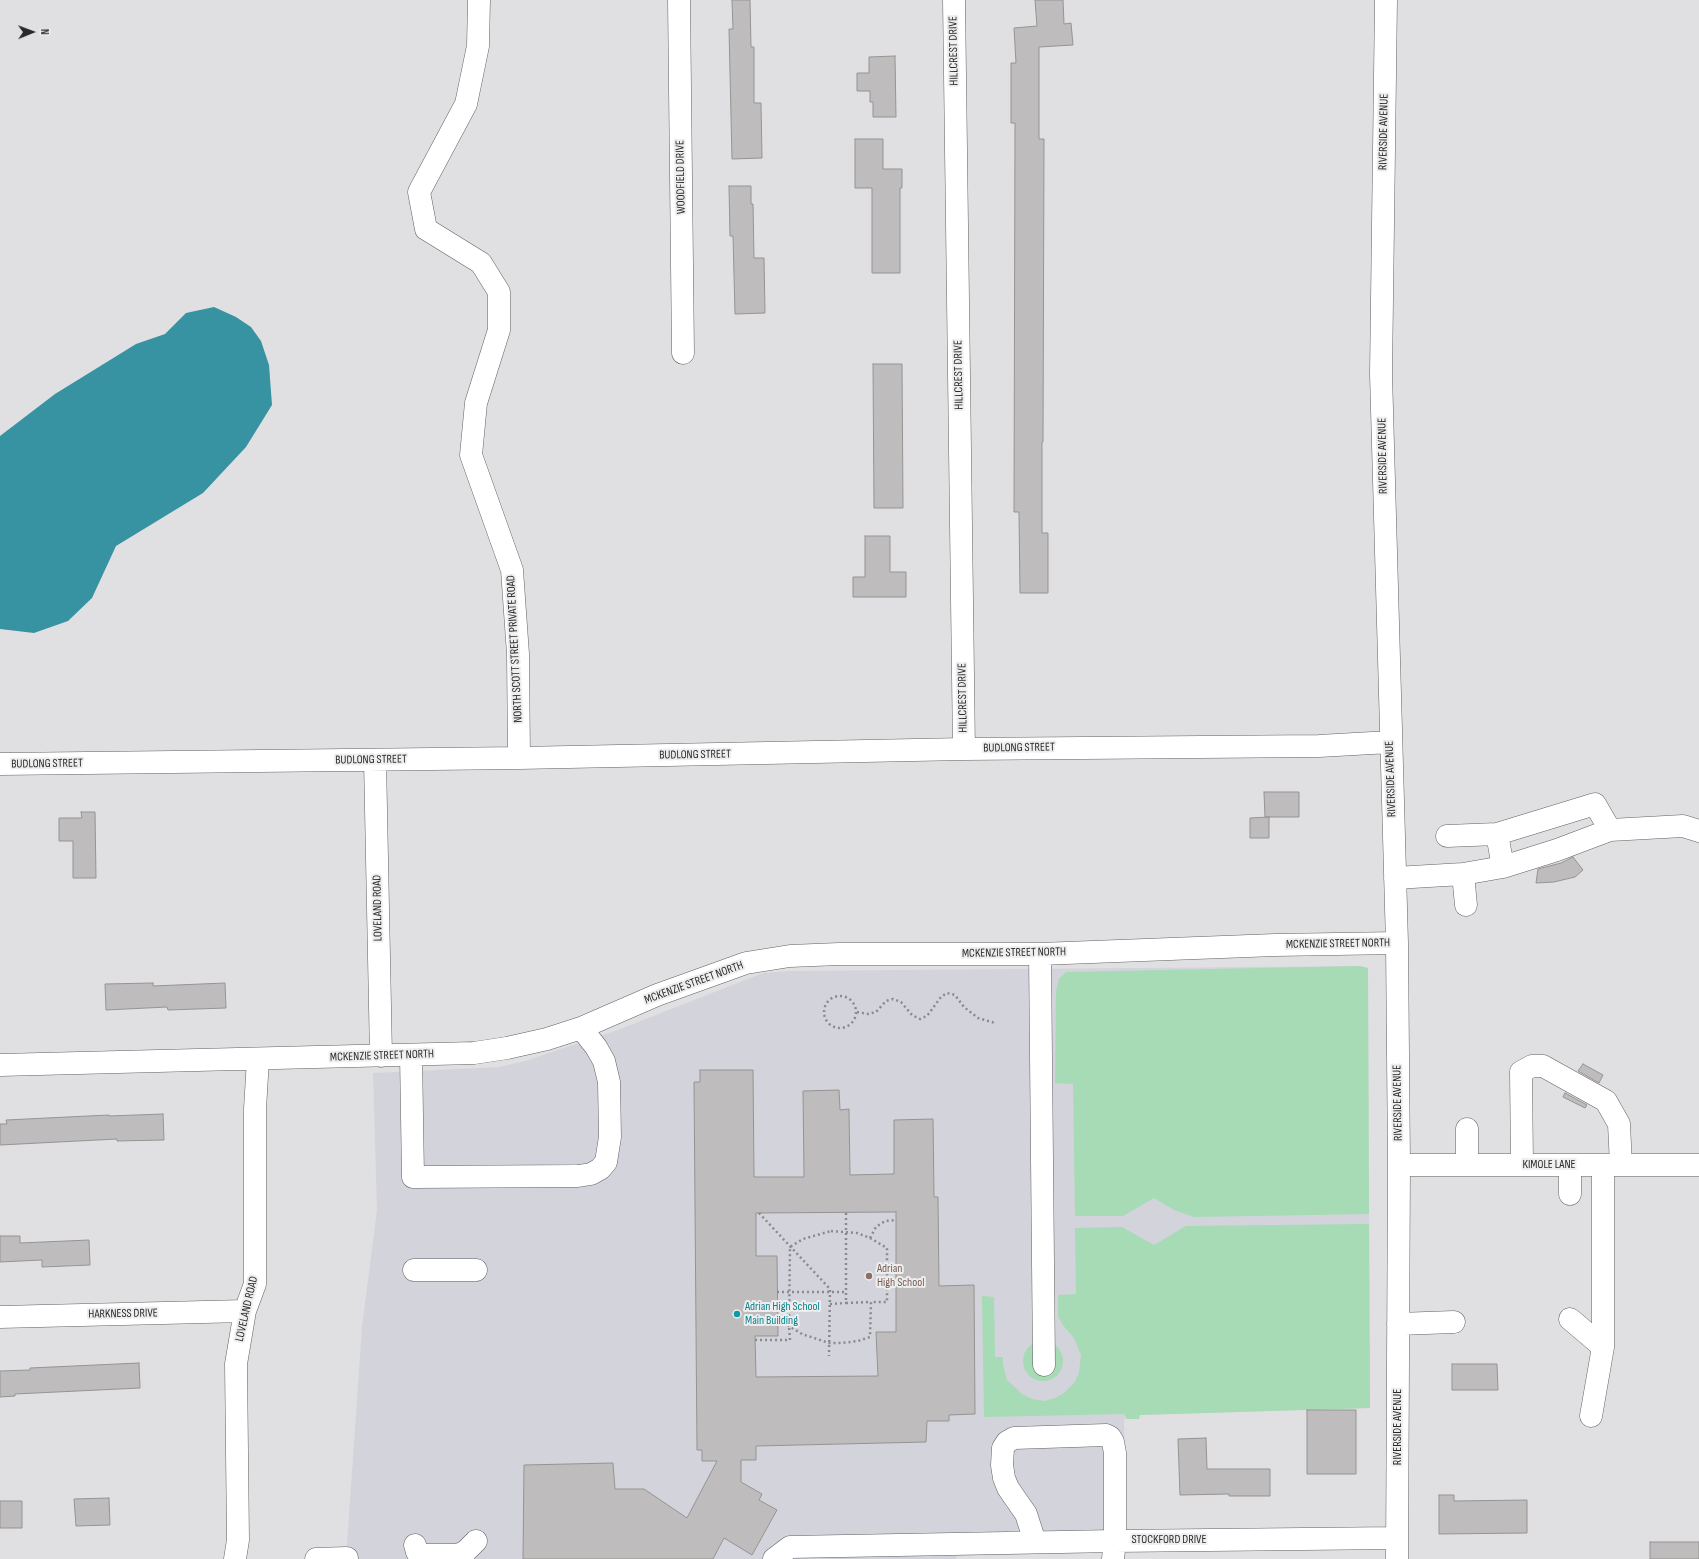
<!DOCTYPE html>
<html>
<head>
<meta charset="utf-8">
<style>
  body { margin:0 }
  #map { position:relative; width:1699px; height:1559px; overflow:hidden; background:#e0e0e2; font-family:"Sofia Sans Condensed",sans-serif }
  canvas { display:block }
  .north { position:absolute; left:12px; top:12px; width:40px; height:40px; -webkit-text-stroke:3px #eeeeef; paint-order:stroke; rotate:89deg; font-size:11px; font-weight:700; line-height:16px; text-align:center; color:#29292a }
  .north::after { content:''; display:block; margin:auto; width:14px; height:18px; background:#29292a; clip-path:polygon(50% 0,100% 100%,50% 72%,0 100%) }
</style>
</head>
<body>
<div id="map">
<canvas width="1699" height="1559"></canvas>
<div class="north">N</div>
</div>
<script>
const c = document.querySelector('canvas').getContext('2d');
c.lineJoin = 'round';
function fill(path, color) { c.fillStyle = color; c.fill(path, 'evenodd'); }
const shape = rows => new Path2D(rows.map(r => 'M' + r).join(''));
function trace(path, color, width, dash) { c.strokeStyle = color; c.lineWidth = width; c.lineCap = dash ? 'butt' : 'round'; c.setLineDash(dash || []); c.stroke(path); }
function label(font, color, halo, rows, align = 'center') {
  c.font = font + ' "Sofia Sans Condensed",sans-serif'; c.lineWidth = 4; c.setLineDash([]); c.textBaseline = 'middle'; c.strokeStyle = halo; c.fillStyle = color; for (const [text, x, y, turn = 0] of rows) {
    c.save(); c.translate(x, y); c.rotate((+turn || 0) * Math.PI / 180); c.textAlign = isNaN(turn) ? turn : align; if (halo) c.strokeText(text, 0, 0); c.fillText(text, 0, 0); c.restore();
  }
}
fill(shape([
  [1360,966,1368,968,1370,1408,1140,1415,1124,1419,1126,1527,1085,1553,957,1556,956,1559,346,1559,362,1327,377,1210,373,1073,499,1067,525,1061,615,1031,763,973,788,971]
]), '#d3d3dc');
fill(shape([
  [1360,966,1368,968,1369,1214,1194,1217,1174,1210,1154,1198,1123,1216,1075,1216,1073,1084,1055,1083,1056,991,1059,979,1066,972],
  [1369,1224,1370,1408,1140,1415,1139,1419,1127,1419,1124,1414,984,1417,982,1296,994,1297,995,1357,1003,1357,1003,1365,1007,1380,1022,1394,1032,1399,1044,1401,1055,1398,1064,1393,1074,1383,1079,1373,1081,1355,1074,1338,1062,1324,1058,1316,1058,1295,1076,1294,1075,1228,1122,1227,1154,1245,1186,1226],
  '1023 1361a20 20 0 1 1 40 0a20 20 0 1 1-40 0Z'
]), '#a6dbb5');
fill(shape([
  [214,307,236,317,251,327,261,341,269,365,272,405,246,447,203,493,116,546,92,598,68,621,34,633,0,629,0,436,55,394,136,344,165,334,186,313]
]), '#3792a2');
const building = shape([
  [732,0,750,0,751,47,754,47,754,103,761,103,762,158,732,159,729,29,733,29,732,0],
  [1035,0,1063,0,1064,24,1071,23,1073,45,1039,47,1039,139,1044,139,1043,442,1042,442,1042,533,1048,533,1048,593,1020,593,1019,512,1014,512,1015,123,1011,123,1011,63,1016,63,1014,28,1037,26,1035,0],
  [895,56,896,117,873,117,873,102,870,102,870,91,857,91,857,73,869,73,869,57,895,56],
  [855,139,883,139,883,169,902,169,902,188,900,188,900,273,872,273,872,188,855,188,855,139],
  [729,186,751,186,751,204,753,204,754,258,764,258,765,313,735,314,733,236,730,236,729,186],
  [873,364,902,364,903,508,874,508,873,364],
  [865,536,890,536,890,572,906,572,906,597,853,597,853,577,865,577,865,536],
  [1264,792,1299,792,1299,817,1265,817,1264,792],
  [81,812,95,812,96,878,73,878,73,841,59,841,59,818,82,818,81,812],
  [1269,817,1269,838,1250,838,1250,818,1269,817],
  [1573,857,1583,870,1575,877,1554,882,1536,883,1538,869,1561,863,1573,857],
  [153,983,153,986,225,983,226,1008,168,1010,167,1007,106,1010,105,984,153,983],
  [1583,1064,1603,1075,1599,1083,1578,1071,1583,1064],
  [700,1070,753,1070,754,1177,804,1177,803,1091,839,1090,840,1110,849,1109,850,1175,894,1174,894,1120,933,1119,934,1197,938,1197,939,1286,974,1285,975,1414,949,1415,949,1421,927,1421,926,1442,756,1446,756,1460,741,1460,741,1482,762,1494,759,1500,777,1510,752,1555,724,1538,713,1559,523,1559,524,1465,613,1463,615,1489,644,1489,687,1518,717,1461,702,1461,702,1450,697,1450,694,1082,700,1082,700,1070],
  [896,1212,896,1332,876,1332,878,1376,756,1377,755,1336,778,1336,777,1256,756,1256,756,1213,896,1212],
  [1565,1093,1587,1105,1585,1108,1563,1097,1565,1093],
  [163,1114,164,1140,117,1141,117,1139,0,1145,0,1124,7,1124,6,1120,109,1115,109,1116,163,1114],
  [0,1236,20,1236,20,1243,89,1240,90,1265,42,1267,42,1260,0,1262,0,1236],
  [139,1363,140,1388,15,1394,15,1396,0,1397,0,1371,30,1370,30,1368,139,1363],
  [1452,1364,1497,1364,1498,1390,1452,1390,1452,1364],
  [1307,1410,1356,1410,1356,1474,1307,1474,1307,1410],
  [1206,1438,1207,1469,1270,1469,1270,1496,1229,1496,1229,1494,1180,1495,1178,1439,1206,1438],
  [1439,1495,1454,1495,1454,1501,1527,1500,1527,1533,1439,1534,1439,1495],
  [109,1498,110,1525,76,1526,74,1499,109,1498],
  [0,1501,22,1501,22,1528,0,1528,0,1501],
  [1650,1542,1699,1542,1699,1559,1650,1559,1650,1542]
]);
fill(building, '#bebcbc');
trace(building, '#959493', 1);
const minor = shape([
  [479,0,478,46,466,104,419,192,426,229,481,263,499,292,499,330,476,403,471,455,512,570,518,654,519,758],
  [679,0,683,353],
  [954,0,964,749],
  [1386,0,1381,374,1397,943,1399,1165,1397,1559],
  [375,760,381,1056],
  [0,764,519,758,964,749,1319,746,1390,742],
  [1447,836,1497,834],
  [1503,867,1497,834,1595,804,1610,830],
  [1463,874,1466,905],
  [1395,878,1463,874,1503,867,1557,850,1610,830,1683,826,1699,831],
  [1040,954,1044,1365],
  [411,1055,413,1177,578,1176,591,1174,600,1169,606,1162,610,1137,609,1082,604,1061,596,1047,581,1028],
  [0,1065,474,1053,507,1048,547,1039,581,1028,657,995,746,963,790,956,839,954,1040,954,1275,945,1397,943],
  [1467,1129,1467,1165],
  [1399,1165,1699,1165],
  [1522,1165,1521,1072,1532,1066,1543,1066,1606,1101,1619,1124,1621,1165],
  [1570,1194,1570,1165],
  [414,1270,476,1270],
  [0,1317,245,1311],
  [1570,1319,1603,1347],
  [1398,1324,1454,1322],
  [1591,1416,1603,1347,1603,1165],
  [1035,1542,1026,1514,1008,1488,1004,1478,1002,1465,1003,1448,1007,1442,1014,1438,1106,1435,1110,1437,1113,1442,1115,1453,1115,1541,1113,1559],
  [415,1545,417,1552,424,1555,458,1555,466,1551,476,1541],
  [235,1559,238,1540,236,1364,245,1311,255,1284,255,1109,258,1059],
  [316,1559,347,1558],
  [774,1559,790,1547,1115,1541,1397,1538]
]);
trace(minor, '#616162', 23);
trace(shape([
  '824 1012a16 16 0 1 1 32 0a16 16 0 1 1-32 0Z',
  [857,1012,868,1014,876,1012,886,1001,893,999,901,1002,912,1015,920,1019,927,1016,941,997,947,993,955,995,964,1007,978,1018,995,1023],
  [759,1213,830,1289,829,1356],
  [846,1213,846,1303,871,1302],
  [831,1231,857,1233,870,1238,887,1248,887,1302,871,1302,870,1337,858,1341,842,1343,829,1343,802,1334,789,1326,790,1247,803,1239,831,1231],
  [870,1238,876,1227,885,1221,896,1220],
  [777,1292,846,1292],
  [830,1304,846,1303],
  [755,1340,790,1340,789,1326]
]), '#8a8a8c', 2.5, [2, 3]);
trace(minor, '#fff', 22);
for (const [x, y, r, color] of [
  [869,1276,4,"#8d6e63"],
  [737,1314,4,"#0f9aa8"]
]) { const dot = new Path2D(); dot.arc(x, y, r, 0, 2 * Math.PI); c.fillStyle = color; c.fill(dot); trace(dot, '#eeeeef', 1.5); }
label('12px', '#29292a', '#eeeeef', [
  ["HILLCREST DRIVE",954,51,-91],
  ["RIVERSIDE AVENUE",1384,132,-89],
  ["WOODFIELD DRIVE",681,177,-91],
  ["HILLCREST DRIVE",959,375,-91],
  ["RIVERSIDE AVENUE",1383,456,-91],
  ["NORTH SCOTT STREET PRIVATE ROAD",515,649,-93],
  ["HILLCREST DRIVE",963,698,-91],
  ["BUDLONG STREET",1019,748,-1],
  ["BUDLONG STREET",695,755,-1],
  ["BUDLONG STREET",371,760,-1],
  ["BUDLONG STREET",47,764,-1],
  ["RIVERSIDE AVENUE",1391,779,-92],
  ["LOVELAND ROAD",378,908,-91],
  ["MCKENZIE STREET NORTH",1338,944,-1],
  ["MCKENZIE STREET NORTH",1014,953,-1],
  ["MCKENZIE STREET NORTH",694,983,-20],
  ["MCKENZIE STREET NORTH",382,1056,-2],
  ["RIVERSIDE AVENUE",1398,1103,-91],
  ["KIMOLE LANE",1549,1165],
  ["LOVELAND ROAD",247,1309,-77],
  ["HARKNESS DRIVE",123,1314,-1],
  ["RIVERSIDE AVENUE",1398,1427,-90],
  ["STOCKFORD DRIVE",1169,1540]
]);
label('12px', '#785e54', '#eeeeef', [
  ["Adrian",877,1269],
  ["High School",877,1283]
], 'left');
label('12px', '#0d838f', '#eeeeef', [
  ["Adrian High School",745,1307],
  ["Main Building",745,1321]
], 'left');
</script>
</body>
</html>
